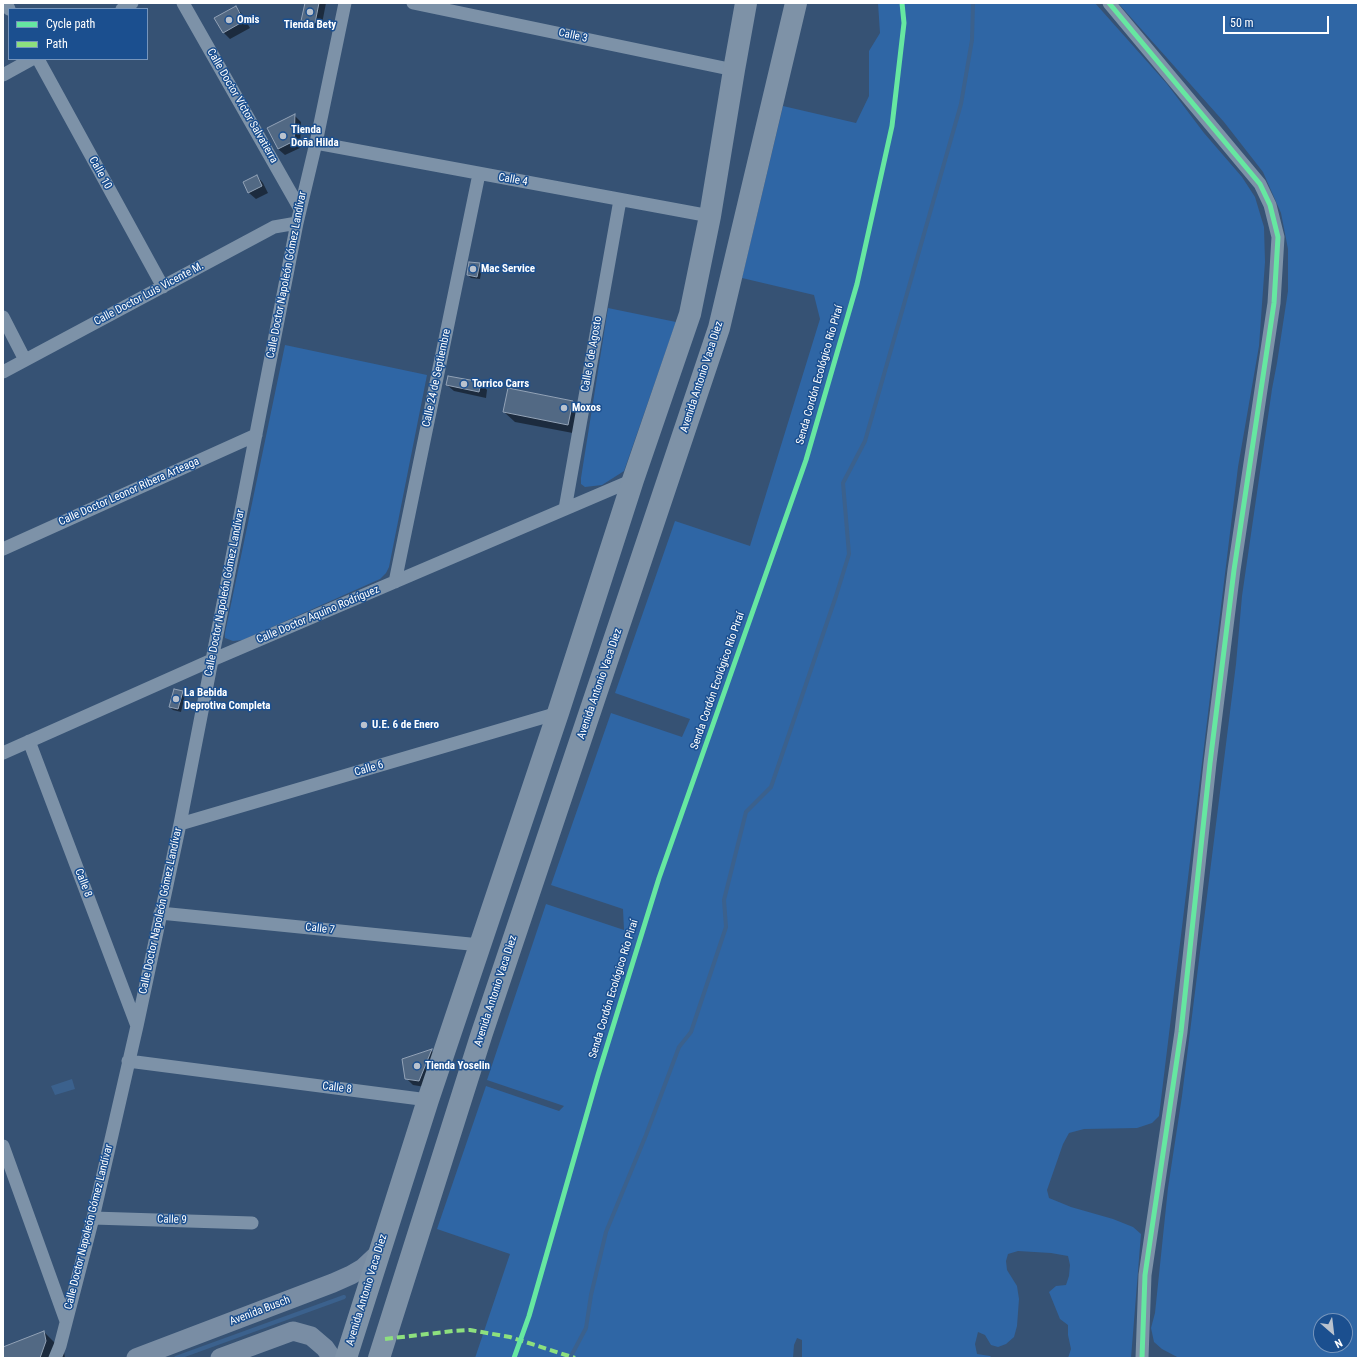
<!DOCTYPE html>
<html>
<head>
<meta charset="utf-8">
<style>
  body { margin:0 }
  #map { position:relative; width:1361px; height:1361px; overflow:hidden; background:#365274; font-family:"Roboto Condensed",sans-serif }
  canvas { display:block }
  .frame { position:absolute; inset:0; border:4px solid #fff; pointer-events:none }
  .legend { position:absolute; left:8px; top:8px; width:140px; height:52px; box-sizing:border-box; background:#1b4f8f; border:1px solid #7695bc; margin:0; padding:5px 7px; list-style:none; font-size:12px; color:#fff }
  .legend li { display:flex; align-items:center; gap:8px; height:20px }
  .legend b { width:20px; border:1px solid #7695bc }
  .north { position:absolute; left:1313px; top:1313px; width:40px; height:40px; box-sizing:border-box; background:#1b4f8f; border:1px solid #7695bc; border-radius:50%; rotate:152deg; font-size:11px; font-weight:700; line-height:16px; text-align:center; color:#fff }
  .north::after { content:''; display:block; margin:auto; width:14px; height:18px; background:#b9c2ce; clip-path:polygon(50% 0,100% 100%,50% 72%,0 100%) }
  .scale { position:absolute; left:1223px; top:16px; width:106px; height:18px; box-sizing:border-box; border:2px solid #fff; border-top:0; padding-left:5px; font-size:12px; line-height:14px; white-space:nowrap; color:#fff; -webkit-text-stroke:3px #1b4f8f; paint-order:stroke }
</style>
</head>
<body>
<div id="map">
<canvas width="1361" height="1361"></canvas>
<div class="frame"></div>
<ul class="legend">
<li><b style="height:5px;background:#66e7a1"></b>Cycle path</li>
<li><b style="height:5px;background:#8de07e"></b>Path</li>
</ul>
<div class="north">N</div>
<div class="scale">50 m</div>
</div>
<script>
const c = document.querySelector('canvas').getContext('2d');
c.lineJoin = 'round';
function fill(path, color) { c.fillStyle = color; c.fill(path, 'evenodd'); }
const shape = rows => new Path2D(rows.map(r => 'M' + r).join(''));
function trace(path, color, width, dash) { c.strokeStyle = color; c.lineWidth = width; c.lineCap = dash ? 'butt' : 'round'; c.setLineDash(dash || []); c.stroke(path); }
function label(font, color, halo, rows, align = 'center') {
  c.font = font + ' "Roboto Condensed",sans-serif'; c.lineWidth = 3; c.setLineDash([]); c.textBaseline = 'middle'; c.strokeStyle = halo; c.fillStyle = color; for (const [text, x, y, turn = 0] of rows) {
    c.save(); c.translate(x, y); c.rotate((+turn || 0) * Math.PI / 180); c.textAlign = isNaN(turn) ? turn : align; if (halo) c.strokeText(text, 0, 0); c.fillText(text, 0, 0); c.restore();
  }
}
fill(shape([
  [878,3,1095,3,1167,84,1204,133,1242,177,1255,197,1264,227,1265,262,1259,346,1238,467,1159,1116,1152,1123,1137,1128,1084,1129,1069,1133,1063,1144,1047,1190,1049,1198,1071,1207,1113,1219,1133,1227,1141,1234,1131,1358,1068,1358,1071,1349,1068,1335,1068,1325,1060,1319,1049,1292,1056,1286,1066,1285,1069,1276,1070,1265,1068,1256,1051,1253,1018,1251,1008,1254,1006,1261,1007,1270,1017,1286,1019,1299,1017,1326,1014,1337,1006,1344,998,1347,991,1345,985,1335,978,1332,975,1344,977,1354,990,1356,992,1358,802,1358,802,1340,797,1338,794,1345,793,1358,475,1358,510,1254,437,1229,486,1086,559,1111,564,1106,487,1080,546,904,624,930,623,909,551,885,611,713,682,737,690,719,615,693,675,521,750,546,820,319,814,295,742,278,783,106,856,123,869,96,869,51,880,33],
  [1118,3,1358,3,1358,1358,1179,1358,1162,1349,1154,1342,1151,1328,1155,1313,1168,1188,1182,1096,1236,664,1242,596,1272,389,1277,363,1288,291,1288,249,1281,213,1263,172,1224,122],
  [1321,1321,1345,1321,1345,1345,1321,1345],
  [608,308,676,322,624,471,602,485,585,487,581,484,581,478],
  [285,345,427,375,389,567,386,573,380,579,243,640,233,641,225,638,225,633]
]), '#2f66a5');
fill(shape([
  [72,1079,75,1089,55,1095,51,1086]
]), '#3b618d');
fill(shape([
  [306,3,326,3,321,29,309,27,302,20],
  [236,7,242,14,250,28,230,39,224,33,215,19],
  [294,115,301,122,300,148,285,155,278,149],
  [257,176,263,183,268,193,256,199,249,193,244,183],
  [479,264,482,267,480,279,471,278,468,275],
  [449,377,481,383,487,390,486,398,454,391,447,385],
  [572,402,582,412,578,434,515,422,504,412],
  [182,692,185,695,181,712,173,710,170,707],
  [431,1050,438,1057,425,1087,413,1085,406,1078,404,1060],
  [44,1332,64,1352,65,1358,3,1358,3,1348]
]), '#0007');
trace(shape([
  [176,1358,344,1297],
  [570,1358,586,1328,591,1295,606,1232,646,1135,679,1047,691,1032,726,927,724,900,746,812,771,787,836,596,849,554,843,483,865,441,961,104,972,40,973,3]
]), '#3b618d', 4);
const building = shape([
  [305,3,319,3,315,23,301,21,305,3],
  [236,6,244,21,223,33,214,18,236,6],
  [295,114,294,141,278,149,267,128,295,114],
  [257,175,262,186,248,193,243,182,257,175],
  [469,262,480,263,477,277,467,275,469,262],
  [448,376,481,382,479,392,446,385,448,376],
  [508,388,573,401,568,425,503,412,508,388],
  [174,689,183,691,178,709,169,707,174,689],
  [432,1049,419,1081,405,1079,402,1059,432,1049],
  [44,1331,46,1341,40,1358,3,1358,3,1347,44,1331]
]);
fill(building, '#526984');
trace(building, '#92a2b6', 1);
trace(shape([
  [6,3,9,9],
  [183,3,300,209],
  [413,3,734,70],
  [1109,3,1260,184,1270,205,1278,237,1274,303,1234,570,1210,763,1181,1032,1145,1275,1142,1358],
  [122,9,132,3],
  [38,59,163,287],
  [3,75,32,59],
  [316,143,710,216],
  [3,317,25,360],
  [3,372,274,227,297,223],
  [565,509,620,200],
  [3,549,256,435],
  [395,582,479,174],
  [29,741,137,1026],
  [3,753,212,660,633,480],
  [180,824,558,713],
  [160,913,480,945],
  [128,1061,428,1100],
  [3,1146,66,1321],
  [93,1218,252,1223],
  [55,1358,60,1346,93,1218,137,1026,180,824,212,660,297,223,316,143,345,3]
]), '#7d92a8', 13);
trace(shape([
  [136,1358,333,1283,351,1275,363,1268,379,1253],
  [220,1358,293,1331,311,1336,325,1348,332,1358]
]), '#798da4', 19);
trace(shape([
  [346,1358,428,1100,558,713,633,480,690,314,710,216,734,70,746,3],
  [379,1358,482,1033,719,328,796,3]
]), '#7e92a7', 22);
trace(shape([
  [385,1339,453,1331,470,1330,510,1337,575,1358]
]), '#8de07e', 4, [8, 4]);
trace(shape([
  [1109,3,1260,184,1270,205,1278,237,1274,303,1234,570,1210,763,1181,1032,1145,1275,1142,1358],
  [514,1358,529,1316,598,1075,659,878,806,460,857,284,892,126,904,23,902,3]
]), '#66e7a1', 5);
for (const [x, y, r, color] of [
  [310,12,4,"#b9c2ce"],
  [229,20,4,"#b9c2ce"],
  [283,136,4,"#b9c2ce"],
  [473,269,4,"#b9c2ce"],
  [464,384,4,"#b9c2ce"],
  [564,408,4,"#b9c2ce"],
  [176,699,4,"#b9c2ce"],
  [364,725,4,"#b9c2ce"],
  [417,1066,4,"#b9c2ce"]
]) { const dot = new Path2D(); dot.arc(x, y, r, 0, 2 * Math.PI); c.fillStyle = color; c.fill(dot); trace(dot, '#1b4f8f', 1.5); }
label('bold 11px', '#fff', '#1b4f8f', [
  ["Omis",237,20],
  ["Tienda Bety",310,25,"center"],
  ["Tienda",291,130],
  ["Doña Hilda",291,143],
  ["Mac Service",481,269],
  ["Torrico Carrs",472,384],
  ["Moxos",572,408],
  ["La Bebida",184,693],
  ["Deprotiva Completa",184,706],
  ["U.E. 6 de Enero",372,725],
  ["Tienda Yoselin",425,1066]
], 'left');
label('11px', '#fff', '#1b4f8f', [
  ["Calle 3",573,36,12],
  ["Calle Doctor Víctor Salvatierra",242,106,60],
  ["Calle 10",100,173,61],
  ["Calle 4",513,180,10],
  ["Calle Doctor Napoleón Gómez Landívar",287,275,-79],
  ["Calle Doctor Luis Vicente M.",149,294,-28],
  ["Calle 6 de Agosto",592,354,-80],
  ["Senda Cordón Ecológico Río Piraí",820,375,-74],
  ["Avenida Antonio Vaca Diez",702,377,-72],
  ["Calle 24 de Septiembre",437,378,-78],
  ["Calle Doctor Leonor Ribera Arteaga",129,492,-24],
  ["Calle Doctor Napoleón Gómez Landívar",225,593,-79],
  ["Calle Doctor Aquino Rodríguez",318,615,-23],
  ["Senda Cordón Ecológico Río Piraí",718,681,-71],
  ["Avenida Antonio Vaca Diez",600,684,-71],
  ["Calle 6",369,769,-16],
  ["Calle 8",83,883,69],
  ["Calle Doctor Napoleón Gómez Landívar",161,911,-78],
  ["Calle 7",320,929,6],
  ["Senda Cordón Ecológico Río Piraí",614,989,-73],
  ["Avenida Antonio Vaca Diez",496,991,-72],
  ["Calle 8",337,1088,7],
  ["Calle 9",172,1220,2],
  ["Calle Doctor Napoleón Gómez Landívar",89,1227,-76],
  ["Avenida Antonio Vaca Diez",367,1290,-73],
  ["Avenida Busch",260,1311,-21]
]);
</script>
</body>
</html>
